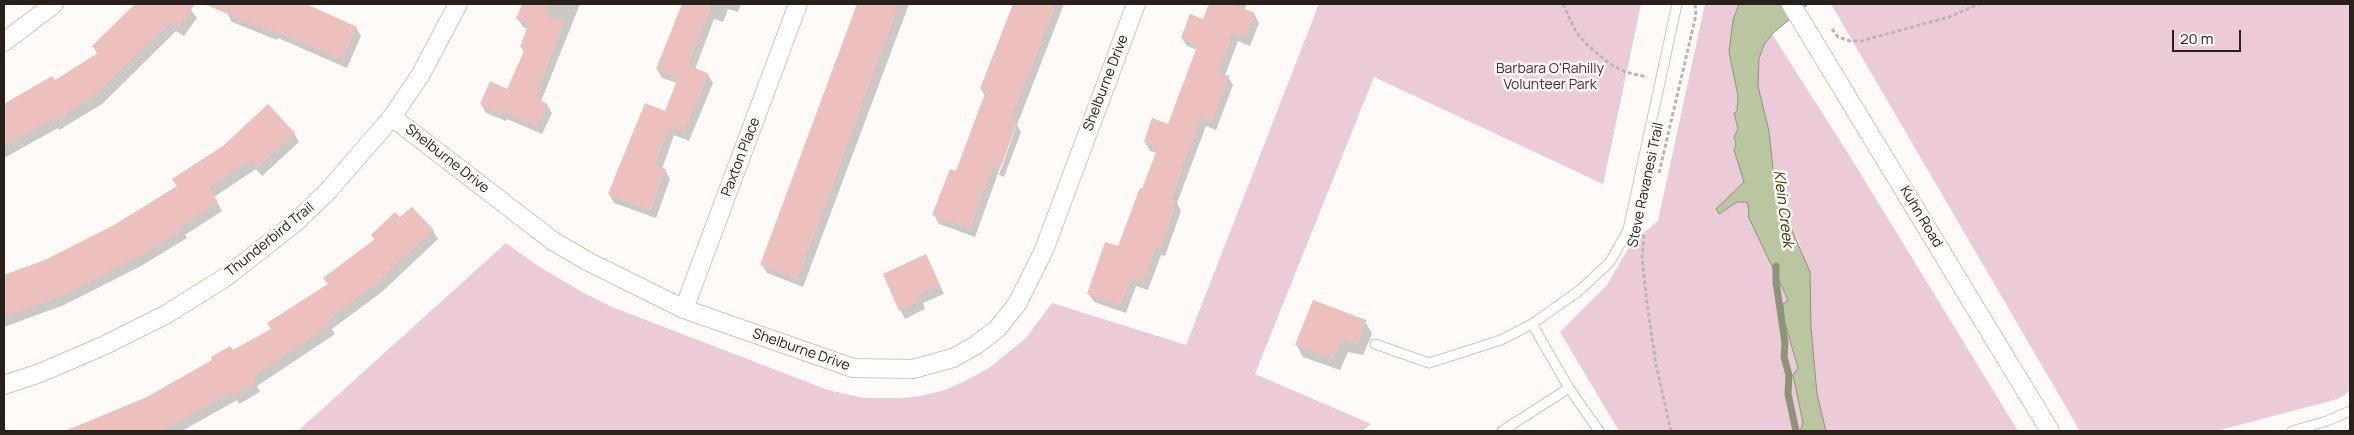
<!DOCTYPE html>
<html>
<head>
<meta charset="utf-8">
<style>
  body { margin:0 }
  #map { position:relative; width:2354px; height:435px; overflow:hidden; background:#fffaf7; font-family:Manrope,sans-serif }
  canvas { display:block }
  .frame { position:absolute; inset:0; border:5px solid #28201a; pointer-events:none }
  .scale { position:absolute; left:2172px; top:30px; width:69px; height:22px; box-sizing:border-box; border:2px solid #28201a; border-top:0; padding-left:6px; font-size:15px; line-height:18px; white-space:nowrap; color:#28201a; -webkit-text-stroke:4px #fffaf7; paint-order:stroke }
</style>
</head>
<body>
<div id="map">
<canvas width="2354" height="435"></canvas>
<div class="frame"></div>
<div class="scale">20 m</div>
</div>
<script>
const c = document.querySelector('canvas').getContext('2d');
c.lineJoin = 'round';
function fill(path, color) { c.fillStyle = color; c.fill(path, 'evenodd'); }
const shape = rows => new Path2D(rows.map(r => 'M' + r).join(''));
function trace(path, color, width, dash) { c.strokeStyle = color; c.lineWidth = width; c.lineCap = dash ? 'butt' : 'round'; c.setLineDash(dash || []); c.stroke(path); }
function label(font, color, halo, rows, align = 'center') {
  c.font = font + ' Manrope,sans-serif'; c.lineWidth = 5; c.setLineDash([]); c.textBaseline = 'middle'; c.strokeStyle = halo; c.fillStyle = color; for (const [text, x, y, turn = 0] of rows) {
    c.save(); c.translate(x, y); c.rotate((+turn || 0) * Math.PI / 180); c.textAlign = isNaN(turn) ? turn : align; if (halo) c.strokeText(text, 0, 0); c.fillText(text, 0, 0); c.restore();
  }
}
fill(shape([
  [1319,4,1641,4,1603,184,1374,77,1255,374,1371,424,1362,431,298,431,506,243,538,266,582,292,612,307,828,390,863,398,902,398,921,396,945,390,967,380,989,368,1026,338,1052,303,1186,345],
  [1705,4,1739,4,1733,20,1729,52,1738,96,1737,111,1734,114,1738,129,1734,137,1736,144,1734,150,1744,182,1719,214,1737,202,1747,202,1749,212,1748,216,1788,300,1790,342,1798,368,1795,378,1796,387,1803,423,1800,431,1619,431,1560,332,1607,285,1632,242,1658,221],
  [1831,4,2350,4,2350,391,2338,399,2216,431,2080,431],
  [1772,34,1849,155,2018,431,1826,431,1817,394,1811,328,1811,294,1800,245,1789,223,1777,205,1769,131,1758,86,1759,59,1764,45]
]), '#eccbd9');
const water = shape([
  [1739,4,1808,4,1772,34,1764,45,1759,59,1758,86,1769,131,1777,205,1785,207,1791,214,1789,223,1810,272,1811,328,1817,394,1826,431,1800,431,1803,423,1793,375,1798,368,1784,320,1783,304,1788,300,1748,216,1749,212,1747,202,1737,202,1719,214,1716,209,1744,182,1734,150,1736,144,1734,137,1738,129,1734,113,1737,111,1738,96,1729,52,1733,20,1739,4]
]);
fill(water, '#bac5a1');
trace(water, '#8e9478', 1);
fill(shape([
  [136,4,188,4,187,5,197,18,184,36,176,31,102,104,59,130,58,128,4,158,4,105,52,77,55,82,98,55,93,46],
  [231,4,285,4,356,28,361,36,347,68,278,38,277,40,232,22,227,13],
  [523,4,580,4,541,101,547,105,552,113,542,134,507,119,506,121,486,113,481,104,507,90,524,53,521,47,528,29,523,27,518,19],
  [684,4,741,4,738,12,728,9,723,22,714,19,695,69,708,75,713,83,689,141,674,135,662,169,665,170,670,179,656,218,614,203,609,194,666,112,677,83,662,78,657,69],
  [857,4,909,4,803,287,767,273,762,265,858,6],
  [1014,4,1064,4,1017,125,1021,132,1004,177,999,175,1016,127,1015,126,975,237,939,224,934,215,957,173,985,96,981,89],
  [1210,4,1247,4,1244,11,1254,14,1259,23,1250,46,1238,41,1225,75,1228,77,1233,85,1216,130,1206,126,1177,203,1181,211,1165,256,1161,255,1148,290,1136,286,1126,313,1094,302,1089,294,1119,248,1157,153,1150,151,1145,142,1169,126,1197,50,1187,46,1182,38,1204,21],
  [294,133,299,142,262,176,256,169,214,197,222,211,185,235,187,238,141,266,64,305,4,327,4,276,46,261],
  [400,219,433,231,438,239,383,291,332,329,335,334,257,386,260,392,239,404,237,400,182,431,67,431,89,425,147,398,272,329,329,285,325,278,375,240,372,235],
  [926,255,944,294,923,303,925,309,905,319,900,310],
  [1365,321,1372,334,1363,355,1348,352,1340,370,1303,357,1296,344]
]), '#0003');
trace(shape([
  [1776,266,1776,282,1785,343,1784,357,1789,375,1788,394,1796,431]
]), '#8e9478', 7);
fill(shape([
  [135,4,195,4,179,28,171,22,96,94,53,122,52,119,4,146,4,104,52,76,55,80,98,53,92,46],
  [204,4,306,4,357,27,342,60,273,30,272,32],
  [522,4,549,4,545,15,564,22,535,98,548,104,537,126,502,111,501,114,480,104,490,81,507,89,525,49,520,47,529,23,516,19],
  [682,4,712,4,688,65,709,74,684,133,670,127,655,165,666,169,651,210,608,194,645,103,665,111,678,78,656,69],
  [857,4,899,4,798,279,760,265],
  [1013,4,1056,4,1011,120,1017,123,1000,169,993,167,970,229,932,215,950,169,956,171,986,91,980,89],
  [1209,4,1230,4,1255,13,1245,38,1233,33,1218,72,1229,76,1212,122,1201,118,1171,199,1177,201,1160,248,1156,247,1143,282,1131,278,1121,305,1087,294,1105,242,1118,246,1140,188,1142,189,1158,147,1144,142,1152,118,1168,124,1198,44,1181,38,1190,14,1203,19],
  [268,104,295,133,256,168,250,161,209,188,218,202,182,226,184,229,136,258,59,297,4,317,4,275,45,260,114,225,177,186,172,179,223,146],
  [412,207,434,230,378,282,328,320,331,325,253,377,256,383,233,396,231,392,162,431,65,431,147,397,212,360,211,357,230,346,233,350,271,329,267,323,328,284,323,278,375,239,371,235,395,212,400,217],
  [926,254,940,285,919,294,922,300,899,311,883,274],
  [1313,300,1366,320,1357,344,1341,340,1333,359,1295,345]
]), '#ecc1bd');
const lane = shape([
  [1532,324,1569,388,1599,431],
  [1375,344,1429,363,1501,340,1532,324,1580,290,1610,262,1628,230,1677,4],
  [1502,431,1569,388],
  [2292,431,2327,421,2350,411]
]);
const street = shape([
  [1791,4,2050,431],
  [4,42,54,4],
  [392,117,553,241,589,262,684,309,853,368,913,369,953,358,976,345,997,329,1017,304,1044,250,1136,4],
  [684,309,798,4],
  [4,385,40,373,103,346,165,315,226,277,296,222,329,190,392,117,421,74,458,4]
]);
trace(lane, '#dbc3b4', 11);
trace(street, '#dbc3b4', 20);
trace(shape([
  [1563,4,1576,32,1588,46,1609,63,1625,72,1647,77],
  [1832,29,1838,37,1850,41,1861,41,1949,17,1979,4],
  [1659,173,1696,15,1695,4],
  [1644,235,1642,258,1647,303,1656,365,1671,431]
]), '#bcb6b2', 3, [4, 2.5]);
trace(lane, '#fff', 9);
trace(street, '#fff', 18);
label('14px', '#56243d', '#fffaf7', [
  ["Barbara O'Rahilly",1550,69],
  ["Volunteer Park",1550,85]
]);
label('14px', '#28201a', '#fffaf7', [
  ["Shelburne Drive",1106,83,-69],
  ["Paxton Place",741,157,-69],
  ["Shelburne Drive",447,159,38],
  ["Steve Ravanesi Trail",1646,185,-78],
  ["Kuhn Road",1921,217,59],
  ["Thunderbird Trail",270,240,-39],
  ["Shelburne Drive",801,350,19]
]);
label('italic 15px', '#344005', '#fffaf7', [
  ["Klein Creek",1783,209,83]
]);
</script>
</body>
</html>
